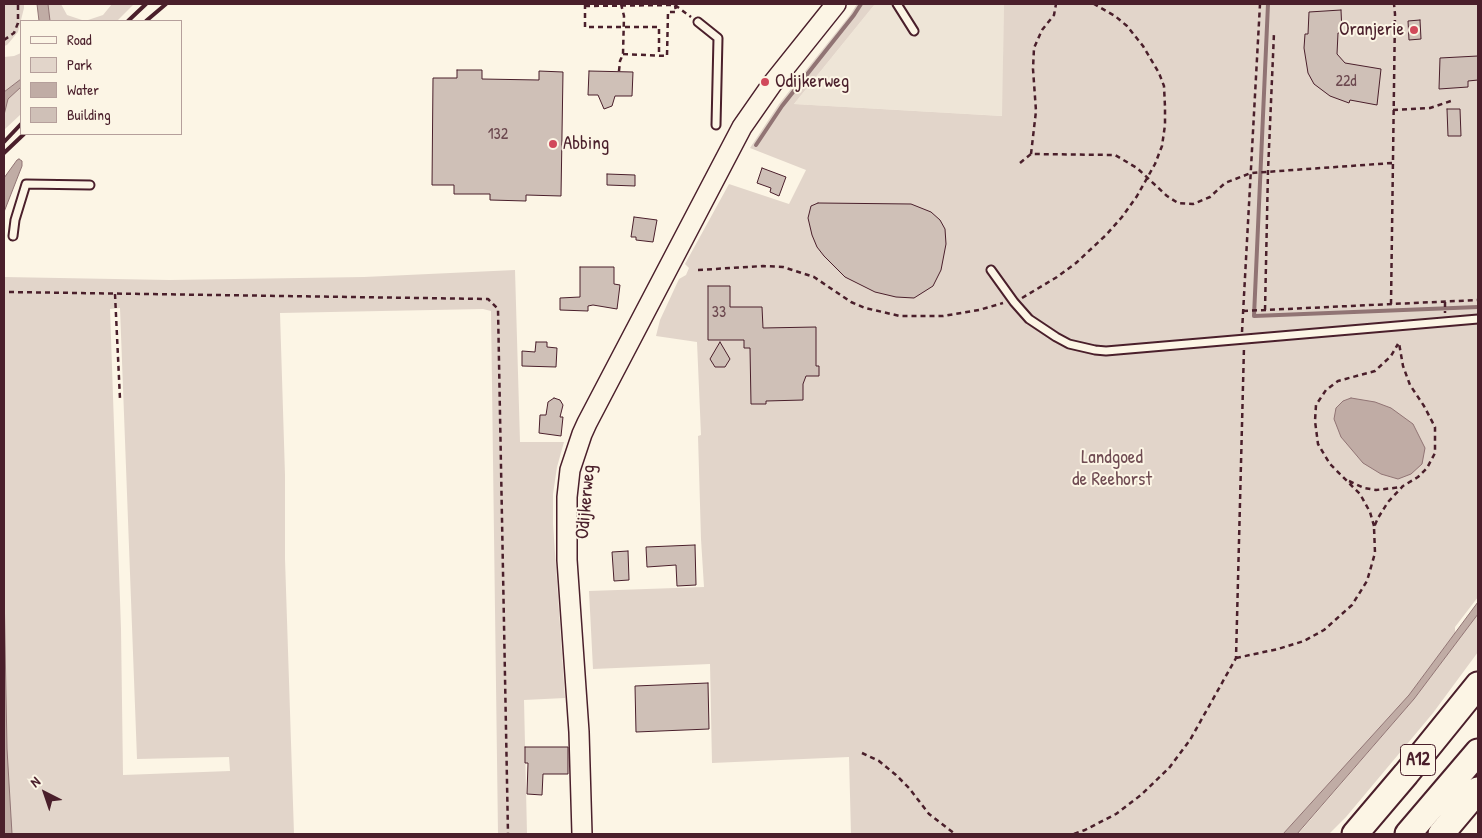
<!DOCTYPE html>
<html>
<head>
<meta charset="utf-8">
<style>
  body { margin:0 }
  #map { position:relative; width:1482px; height:838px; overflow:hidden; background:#fcf5e5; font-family:"Patrick Hand",sans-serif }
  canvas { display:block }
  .frame { position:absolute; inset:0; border:5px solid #4a1f2b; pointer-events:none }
  .legend { position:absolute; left:20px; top:20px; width:162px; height:115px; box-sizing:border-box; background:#fcf5e5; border:1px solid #b59f9b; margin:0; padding:6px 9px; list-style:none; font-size:15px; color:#4a1f2b }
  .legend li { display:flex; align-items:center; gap:10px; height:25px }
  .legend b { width:25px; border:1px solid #b59f9b }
  .north { position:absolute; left:20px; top:768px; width:50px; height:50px; -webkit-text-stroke:4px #fcf5e5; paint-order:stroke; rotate:319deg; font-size:14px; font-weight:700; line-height:20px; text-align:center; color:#4a1f2b }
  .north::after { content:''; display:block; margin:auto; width:18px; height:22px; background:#4a1f2b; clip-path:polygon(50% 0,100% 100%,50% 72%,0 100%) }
</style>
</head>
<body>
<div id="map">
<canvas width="1482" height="838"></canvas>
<div class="frame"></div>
<ul class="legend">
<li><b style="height:6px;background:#fcf5e5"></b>Road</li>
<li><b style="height:14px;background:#e2d5ca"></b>Park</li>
<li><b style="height:14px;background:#c0aca5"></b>Water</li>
<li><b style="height:14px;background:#cfc0b7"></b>Building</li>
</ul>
<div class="north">N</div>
</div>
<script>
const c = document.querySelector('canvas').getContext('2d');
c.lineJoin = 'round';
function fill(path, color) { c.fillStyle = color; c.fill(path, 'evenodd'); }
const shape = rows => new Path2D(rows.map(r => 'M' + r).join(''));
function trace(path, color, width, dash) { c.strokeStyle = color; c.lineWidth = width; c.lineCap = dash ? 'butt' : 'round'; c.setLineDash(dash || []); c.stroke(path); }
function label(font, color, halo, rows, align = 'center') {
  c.font = font + ' "Patrick Hand",sans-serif'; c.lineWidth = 4; c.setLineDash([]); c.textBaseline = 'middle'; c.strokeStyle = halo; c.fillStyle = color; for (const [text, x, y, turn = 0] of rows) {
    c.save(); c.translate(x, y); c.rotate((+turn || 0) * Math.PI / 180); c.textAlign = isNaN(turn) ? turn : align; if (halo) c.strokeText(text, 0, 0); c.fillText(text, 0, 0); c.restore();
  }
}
fill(shape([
  [875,4,1004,4,1003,116,794,104]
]), '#eee5d7');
fill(shape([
  [4,4,24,4,24,8,18,32,7,45,4,46],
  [48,4,61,4,67,15,85,21,103,15,112,4,134,4,117,21,50,21],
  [857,4,875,4,794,104,1002,116,1004,4,1478,4,1478,597,1455,627,1455,633,1409,695,1283,834,851,834,849,757,712,763,710,664,593,669,589,591,704,587,701,539,698,436,701,435,697,342,656,336,660,320,679,279,686,275,689,268,685,264,729,184,789,204,806,170,750,148,779,104,850,15],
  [21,53,21,79,4,92,4,57,14,56],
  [21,87,21,114,4,130,4,115,8,99],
  [515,270,520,442,564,442,557,467,553,494,553,524,565,698,524,700,527,834,498,834,491,311,483,309,280,313,285,475,285,559,294,834,4,834,4,277,170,280,364,277],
  [120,308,137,759,229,757,230,771,123,775,121,629,110,309],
  [1478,614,1478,652,1433,713,1346,817,1329,834,1298,834,1414,699]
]), '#e2d5ca');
const water = shape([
  [37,4,48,4,50,21,39,21,37,4],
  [21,79,21,87,8,99,4,115,4,92,21,79],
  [19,159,22,161,22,166,4,212,4,178,17,160,19,159],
  [1351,398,1375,402,1391,408,1413,424,1425,448,1422,464,1411,474,1398,479,1381,474,1363,463,1341,437,1334,419,1336,408,1343,401,1351,398],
  [4,586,7,749,12,834,4,834,4,586],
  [1478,602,1478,614,1414,699,1297,834,1283,834,1409,695,1478,602]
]);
fill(water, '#c0aca5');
trace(water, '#917474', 1);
trace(shape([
  [1268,4,1254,316,1478,307],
  [756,145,782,106,854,15,861,4]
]), '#917474', 4);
const building = shape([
  [1341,10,1342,32,1338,33,1337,54,1345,63,1381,69,1377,105,1350,100,1349,103,1330,96,1314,84,1308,73,1304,48,1305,34,1308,34,1309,12,1341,10],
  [1420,20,1421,39,1409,40,1408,21,1420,20],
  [1478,56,1478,80,1468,81,1468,87,1439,89,1440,58,1478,56],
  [457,70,482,70,482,79,539,80,539,71,563,72,561,196,526,195,526,201,490,200,490,194,454,194,454,185,432,185,433,78,457,78,457,70],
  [589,71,633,72,632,96,615,96,612,106,604,109,598,95,588,95,589,71],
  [1447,109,1460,109,1461,136,1448,136,1447,109],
  [762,168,786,177,779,196,770,192,771,188,757,183,762,168],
  [607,174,635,175,635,186,607,185,607,174],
  [818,203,911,204,931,212,940,220,945,229,946,244,941,270,933,286,914,298,896,297,875,292,845,277,824,256,817,247,812,235,808,218,811,206,818,203],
  [634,217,657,220,653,242,636,240,636,237,631,237,634,217],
  [580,267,614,267,614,284,620,285,617,309,593,305,588,306,588,311,560,310,560,298,580,297,580,267],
  [708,286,730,286,730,307,762,307,763,328,816,327,816,366,819,366,819,376,806,376,803,384,803,400,766,401,766,404,751,404,750,348,744,348,744,340,708,340,708,286],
  [536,342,547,342,547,347,557,348,556,367,522,366,522,351,535,352,536,342],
  [720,342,730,359,725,367,715,367,710,359,720,342],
  [554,398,560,400,563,405,560,417,563,417,561,436,539,433,540,415,546,415,548,402,554,398],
  [695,545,696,585,677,586,676,565,647,567,646,547,695,545],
  [628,551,629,580,614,581,612,552,628,551],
  [708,683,709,729,636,732,635,686,708,683],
  [525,747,568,747,568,774,543,774,542,795,527,794,528,763,525,763,525,747]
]);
fill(building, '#cfc0b7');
trace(building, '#4a1f2b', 1);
const lane = shape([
  [897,4,914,31],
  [698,22,718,38,716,125],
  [13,236,15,220,26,184,90,185],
  [991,270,1014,302,1029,319,1056,337,1069,344,1095,350,1106,351,1478,319]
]);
const secondary = shape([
  [582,834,579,732,567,560,567,497,570,470,582,434,587,423,742,127,772,84,836,4]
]);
const highway = shape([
  [1355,834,1406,774,1478,685],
  [1408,834,1478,752],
  [1441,834,1478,790]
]);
trace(lane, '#4a1f2b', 11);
trace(secondary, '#4a1f2b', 22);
trace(highway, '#4a1f2b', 29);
trace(shape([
  [585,4,585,27,659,27,659,56],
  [585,6,675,5,691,17],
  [4,40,14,33,18,23,18,4],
  [623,54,667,56,668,12,676,12,675,5],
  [619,71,620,61,623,54,624,16,621,4],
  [1393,110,1430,108,1454,100],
  [1031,154,1036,111,1033,69,1034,48,1042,30,1054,15,1056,4],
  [1020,163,1031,154,1115,155,1137,168,1167,196,1178,203,1193,204,1210,197,1225,183,1251,173,1392,163],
  [698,270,763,266,783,267,814,277,851,302,865,308,900,316,943,316,979,310,1003,303],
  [9,292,488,299,498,309,508,834],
  [115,294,120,399],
  [1022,298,1057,277,1076,263,1106,235,1122,217,1137,196,1155,164,1162,146,1165,125,1165,107,1164,86,1159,73,1143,46,1127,26,1115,16,1094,4],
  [1445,302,1445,313],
  [1391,304,1395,14,1394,4],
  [1265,310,1268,171,1274,33],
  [1243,311,1478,300],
  [1242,332,1260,4],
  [1349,481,1364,488,1376,490,1402,487],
  [1374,526,1370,512,1360,494,1330,464,1318,444,1315,421,1316,405,1326,390,1338,381,1375,371,1391,356,1398,344],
  [1236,658,1278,649,1304,641,1324,630,1352,605,1367,581,1375,553,1374,527,1378,518,1388,502,1403,486,1418,477,1427,468,1435,453,1435,427,1424,406,1410,385,1403,366,1399,343],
  [862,753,879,761,896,775,909,788,929,814,955,834],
  [1074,834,1085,830,1116,814,1141,795,1169,768,1190,740,1236,658,1244,347]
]), '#4a1f2b', 2.5, [5, 4]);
trace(lane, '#fcf5e5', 7);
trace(secondary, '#fcf5e5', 19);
trace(highway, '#fcf5e5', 25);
trace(shape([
  [128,21,146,4],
  [146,21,166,4],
  [4,142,21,124],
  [4,153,24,134]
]), '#4a1f2b', 4);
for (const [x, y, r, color] of [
  [1414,30,5,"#d1495b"],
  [765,82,5,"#d1495b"],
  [553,144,5,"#d1495b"]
]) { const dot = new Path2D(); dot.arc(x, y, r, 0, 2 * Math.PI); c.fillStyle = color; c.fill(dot); trace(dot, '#fcf5e5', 2); }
label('16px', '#6b474e', null, [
  ["22d",1346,82],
  ["132",498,135],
  ["33",719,313]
]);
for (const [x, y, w] of [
  [1418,760,35]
]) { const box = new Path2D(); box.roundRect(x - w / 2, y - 15.5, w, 31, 4); c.fillStyle = '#fcf5e5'; c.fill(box); trace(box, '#4a1f2b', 1); }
label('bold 18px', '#4a1f2b', null, [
  ["A12",1418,760]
]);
label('19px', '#4a1f2b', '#fcf5e5', [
  ["Oranjerie",1404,30,"right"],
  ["Odijkerweg",775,82],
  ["Abbing",563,144]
], 'left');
label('19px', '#704c53', '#fcf5e5', [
  ["Landgoed",1112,458],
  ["de Reehorst",1112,480]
]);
label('19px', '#4a1f2b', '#fcf5e5', [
  ["Odijkerweg",586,502,-85]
]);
</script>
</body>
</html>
